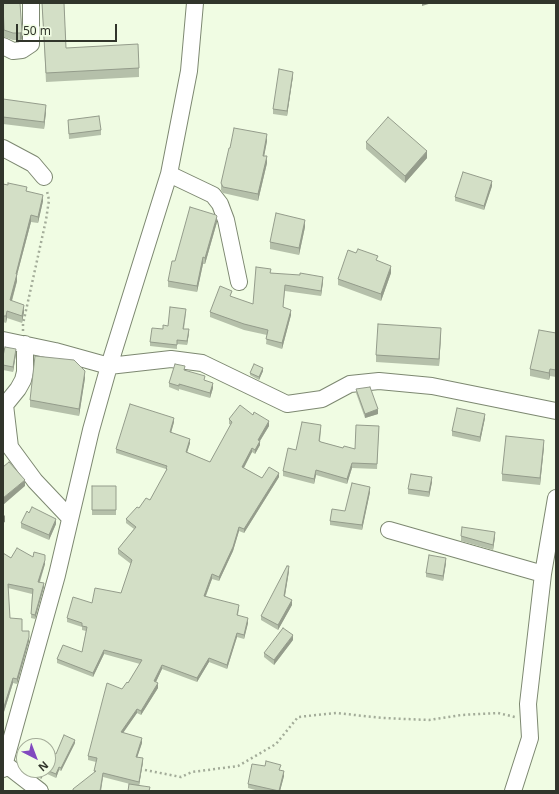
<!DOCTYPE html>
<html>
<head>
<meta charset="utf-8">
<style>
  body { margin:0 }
  #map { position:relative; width:559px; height:794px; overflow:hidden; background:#f0fce3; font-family:"Noto Sans",sans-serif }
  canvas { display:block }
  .frame { position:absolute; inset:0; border:4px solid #31352b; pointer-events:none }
  .north { position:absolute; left:16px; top:738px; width:40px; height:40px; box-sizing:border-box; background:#f0fce3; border:1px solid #a4ac99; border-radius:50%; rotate:138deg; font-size:11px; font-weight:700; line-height:16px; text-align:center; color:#31352b }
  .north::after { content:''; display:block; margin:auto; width:14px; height:18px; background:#8149bf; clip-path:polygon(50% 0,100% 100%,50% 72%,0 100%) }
  .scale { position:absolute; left:16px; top:24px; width:101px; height:18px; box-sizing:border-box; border:2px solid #31352b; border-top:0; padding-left:5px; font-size:12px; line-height:14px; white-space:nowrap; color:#31352b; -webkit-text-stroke:3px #f0fce3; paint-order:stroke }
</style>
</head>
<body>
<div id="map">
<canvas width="559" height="794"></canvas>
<div class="frame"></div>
<div class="north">N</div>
<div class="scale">50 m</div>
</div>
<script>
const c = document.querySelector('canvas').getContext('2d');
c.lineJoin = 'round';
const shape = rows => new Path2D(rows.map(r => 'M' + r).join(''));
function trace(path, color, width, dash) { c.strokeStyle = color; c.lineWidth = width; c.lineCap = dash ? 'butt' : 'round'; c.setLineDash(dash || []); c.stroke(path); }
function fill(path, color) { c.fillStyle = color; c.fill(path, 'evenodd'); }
const minor = shape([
  [195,3,189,71,169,174,109,366,171,359,202,363,287,404,322,399,350,384,379,381,432,386,556,411],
  [3,46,13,51,22,50,31,44,31,3],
  [3,148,33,164,44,177],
  [169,174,213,195,220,204,226,220,239,282],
  [3,340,55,351,109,366,91,430,57,575,3,769],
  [25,344,25,372,23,380,18,389,5,405,10,447,35,481,70,518],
  [389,530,543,574],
  [5,764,40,791],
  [513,791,530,738,528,704,543,574,556,498]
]);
trace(minor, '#7d8871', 18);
trace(shape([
  [23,331,23,324,46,220,49,200,47,191],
  [145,770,181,777,192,772,238,766,276,744,298,717,336,713,383,718,429,720,461,715,498,713,515,717]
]), '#a3ac99', 2.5, [2, 3]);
trace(minor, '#fff', 16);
fill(shape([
  [3,3,20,3,22,39,20,40,13,40,4,37],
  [42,3,64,3,66,48,139,68,139,77,46,82],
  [293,76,287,116,273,114,273,109],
  [3,100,46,112,44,129,3,124],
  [68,120,101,130,101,135,69,139],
  [267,141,264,156,267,163,258,201,223,193,221,190,221,183,230,148],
  [366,142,427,158,405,183,366,149],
  [3,184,27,191,43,201,38,223,31,222,17,275,17,281,12,301,24,312,22,323,7,318,6,323,3,322],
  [492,186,484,210,455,201,455,197],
  [217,222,205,264,203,264,197,292,168,287,168,281,175,261],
  [305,227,299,255,270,249,270,242],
  [378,261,391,273,381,301,338,285,338,279],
  [271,273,323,282,321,296,285,291,283,307,291,315,282,349,266,344,267,335,244,330,210,317,210,312,253,304],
  [186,313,184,329,189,333,187,345,177,344,177,349,150,346,150,342,168,326],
  [556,333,556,377,550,376,549,380,530,376,530,369],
  [441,335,439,366,376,362,376,355],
  [16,354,13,372,3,370,3,356],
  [185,370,205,381,213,388,210,398,179,389,179,391,169,387,169,383],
  [263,371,259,380,250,375,250,373],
  [85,378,79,416,30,407,30,400],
  [356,389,378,414,365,418,356,393],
  [253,415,269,426,260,441,260,445,255,454,252,452,244,468,262,478,279,477,244,533,239,531,233,551,219,581,212,579,206,596,239,609,238,615,248,623,244,639,237,637,227,669,209,662,197,682,162,669,156,682,158,688,141,715,137,713,123,732,142,743,137,757,143,762,139,785,150,791,130,784,103,777,94,772,96,762,88,760,88,756,122,689,128,683,140,664,104,654,93,677,57,663,57,659,82,652,86,631,82,630,82,627,67,622,67,618,92,603,121,593,131,564,118,554,118,549,134,529,126,523,126,519,139,508,150,500,166,472,166,469,116,453,116,449,174,422,171,433,190,443,187,452,210,462,231,425,229,424,229,419],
  [485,418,480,442,452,436,452,431],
  [379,426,377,469,352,468,347,484,316,475,314,484,283,476,283,471,296,450,321,430,320,441,321,442,343,448,355,449],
  [544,447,540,485,502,481,502,474],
  [432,482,429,497,408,494,408,489],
  [92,486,116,486,116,515,92,515],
  [370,492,362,530,330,525,330,521,345,511],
  [21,523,56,524,49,540,21,528],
  [461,536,495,537,493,550,461,541],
  [3,553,11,558,45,564,40,582,44,587,35,619,31,618,32,594,8,588,10,618,22,631,29,631,29,641,17,684,13,683,3,715],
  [446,563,443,581,426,577,426,573],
  [289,571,285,596,292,605,278,630,261,620,261,616],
  [293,640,274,665,264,657,264,653],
  [75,743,61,771,59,770,56,778,45,773,41,779,28,770,48,770,56,754],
  [280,770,284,776,280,791,259,791,248,788,248,784]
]), '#b5c0aa');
fill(shape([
  [422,3,432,3,422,6],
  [22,32,22,39,20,40,20,33],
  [293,72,293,76,287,116,287,111],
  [46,105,46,112,44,129,44,122],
  [267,134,267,141,263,162,263,156],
  [427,151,427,158,405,183,405,176],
  [267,156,267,163,258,201,258,194],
  [492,181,492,186,484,210,484,206],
  [43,195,43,201,38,223,38,217],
  [31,215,31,222,17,275,17,281,10,307,10,300,16,274],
  [217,216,217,222,205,264,205,258],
  [305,220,305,227,299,255,299,248],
  [203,257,203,264,197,292,197,286],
  [391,266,391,273,381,301,381,294],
  [323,277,323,282,321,296,321,291],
  [24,305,24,312,22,323,22,316],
  [291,310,291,315,282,349,282,343],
  [7,311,7,318,6,323,6,316],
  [441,328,441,335,439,366,439,359],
  [189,329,189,333,187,345,187,341],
  [16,349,16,354,13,372,13,367],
  [263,368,263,371,259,380,259,377],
  [550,369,550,376,549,380,549,373],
  [85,371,85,378,79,416,79,409],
  [213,383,213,388,210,398,210,393],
  [378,409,378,414,365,418,365,414],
  [485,414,485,418,480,442,480,437],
  [174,418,174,422,170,436,170,432],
  [269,421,269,426,258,444,258,440],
  [190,439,190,443,186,456,186,452],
  [544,440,544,447,540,485,540,478],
  [260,441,260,445,255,454,255,450],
  [252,448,252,452,242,471,242,467],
  [352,463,352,468,347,484,347,479],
  [316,470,316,475,314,484,314,479],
  [279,473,279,477,244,533,244,529],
  [432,477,432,482,429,497,429,492],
  [25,480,25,486,3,505,3,498],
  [370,487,370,492,362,530,362,525],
  [5,515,5,522,3,523,3,517],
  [56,519,56,524,49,540,49,535],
  [239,527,239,531,233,551,219,581,219,577],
  [495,532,495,537,493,550,493,545],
  [446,558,446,563,443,581,443,576],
  [45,560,45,564,38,586,38,582],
  [289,566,289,571,284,601,284,596],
  [212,574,212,579,204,600,204,596],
  [44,583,44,587,35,619,35,615],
  [292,600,292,605,278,630,278,625],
  [248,618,248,623,244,639,244,635],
  [237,633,237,637,227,669,227,665],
  [293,635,293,640,274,665,274,660],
  [29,637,29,641,17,684,17,679],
  [104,650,104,654,93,677,93,673],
  [209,658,209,662,197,682,197,678],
  [162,665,162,669,154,686,154,681],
  [13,678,13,683,3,715,3,710],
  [158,683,158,688,141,715,141,711],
  [137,709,137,713,121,736,121,732],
  [142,738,142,743,136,761,136,757],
  [75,740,75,743,61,771,61,768],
  [143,758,143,762,139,786,139,782],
  [59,767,59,770,56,778,56,774],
  [45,770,45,773,41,779,41,776],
  [284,771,284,776,280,791,279,791],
  [103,773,103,777,101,791,100,791]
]), '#949c8b');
const building = shape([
  [3,3,20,3,22,32,20,33,13,33,4,30,3,3],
  [42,3,64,3,66,48,138,44,139,68,46,73,42,3],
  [279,69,293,72,287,111,273,109,279,69],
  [3,99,46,105,44,122,3,117,3,99],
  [99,116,101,130,69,134,68,120,99,116],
  [388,117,427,151,405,176,366,142,388,117],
  [234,128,267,134,263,156,267,156,258,194,223,187,221,183,229,148,230,148,234,128],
  [463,172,492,181,484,206,455,197,463,172],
  [8,183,27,187,26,191,43,195,38,217,31,215,16,274,17,274,10,300,24,305,22,316,7,311,6,316,3,316,3,184,8,185,8,183],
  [190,207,216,215,217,216,205,258,203,257,197,286,168,281,172,261,175,261,190,207],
  [276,213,305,220,299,248,270,242,276,213],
  [358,249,378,256,376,260,391,266,381,294,338,279,348,250,356,253,358,249],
  [256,267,271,269,270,273,300,275,300,273,323,277,321,291,285,285,283,307,291,310,282,343,266,339,268,330,244,324,210,312,220,286,232,291,230,296,253,304,256,267],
  [170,307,186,309,183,329,189,329,187,341,177,340,177,345,150,342,152,328,163,329,163,325,168,326,170,307],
  [378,324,441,328,439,359,376,355,378,324],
  [539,330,556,333,556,370,550,369,549,373,530,369,539,330],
  [5,347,16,349,13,367,3,365,3,356,5,347],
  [35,356,74,360,85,371,79,409,30,400,35,356],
  [175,364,185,366,184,370,205,376,204,380,213,383,210,393,179,384,179,386,169,383,175,364],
  [254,364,263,368,259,377,250,373,254,364],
  [370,387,378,409,365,414,356,389,370,387],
  [130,404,174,418,170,432,190,439,186,452,210,462,232,422,229,419,240,405,253,415,254,412,269,421,258,440,260,441,255,450,252,448,242,467,262,478,269,467,279,473,244,529,239,527,233,547,219,577,212,574,204,596,239,605,237,615,248,618,244,635,237,633,227,665,209,658,197,678,162,665,154,681,158,683,141,711,137,709,121,732,142,738,136,757,143,758,139,782,103,773,100,791,73,791,73,789,96,771,94,771,97,758,88,756,107,683,122,689,127,682,128,683,142,660,104,650,93,673,57,659,63,645,82,652,87,627,82,626,82,623,67,618,73,597,92,603,95,588,121,593,132,560,118,549,136,527,126,519,137,507,139,508,146,498,150,500,167,469,166,468,167,466,116,449,130,404],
  [457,408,485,414,480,437,452,431,457,408],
  [302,422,321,425,319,441,321,442,343,448,344,446,355,449,356,425,379,426,377,464,352,463,347,479,316,470,314,479,283,471,288,448,296,450,302,422],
  [506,436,544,440,540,478,502,474,506,436],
  [9,462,25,480,3,498,3,467,9,462],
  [411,474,432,477,429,492,408,489,411,474],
  [352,483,370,487,362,525,330,521,332,509,345,511,352,483],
  [92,486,116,486,116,510,92,510,92,486],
  [32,507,56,519,49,535,21,523,27,511,29,513,32,507],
  [462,527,495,532,493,545,461,536,462,527],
  [17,548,33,557,34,552,45,555,45,560,38,582,44,583,35,615,31,614,33,589,8,584,10,618,22,619,22,631,29,631,29,637,17,679,13,678,3,710,3,553,11,558,17,548],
  [429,555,446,558,443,576,426,573,429,555],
  [287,566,289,566,284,596,292,600,278,625,261,616,287,566],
  [283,628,293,635,274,660,264,653,283,628],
  [64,735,75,740,61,768,59,767,56,774,46,770,48,770,48,751,56,754,64,735],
  [266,761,281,765,279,770,284,771,279,791,248,784,252,764,265,766,266,761],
  [33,770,45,770,41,776,33,770],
  [129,784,150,787,149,791,128,791,129,784]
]);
fill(building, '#d3dfc6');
trace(building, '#949c8b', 1);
</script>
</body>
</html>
